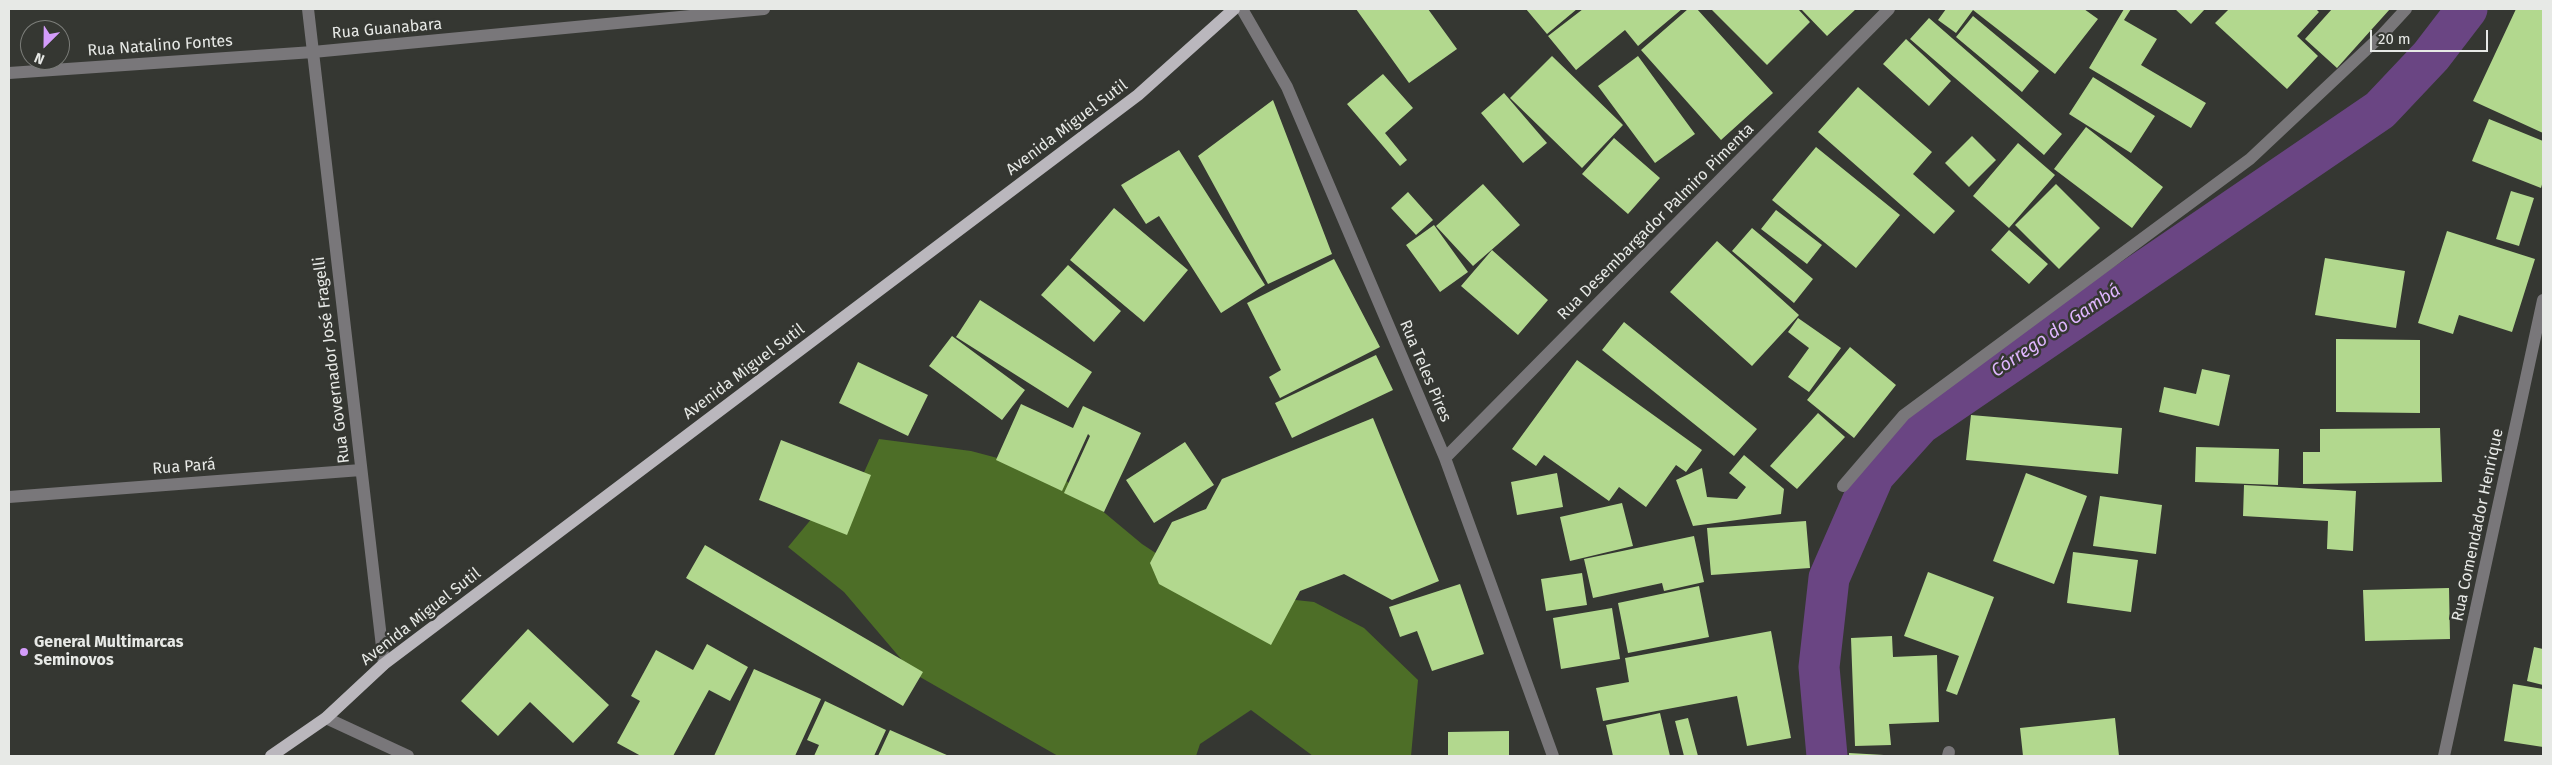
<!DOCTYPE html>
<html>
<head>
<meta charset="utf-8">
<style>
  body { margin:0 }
  #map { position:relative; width:2552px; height:765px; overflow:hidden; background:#353732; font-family:"Fira Sans",sans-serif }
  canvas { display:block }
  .frame { position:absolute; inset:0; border:10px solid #e7e9e6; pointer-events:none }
  .north { position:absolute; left:20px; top:20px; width:50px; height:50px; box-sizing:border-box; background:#353732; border:1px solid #7c7e7a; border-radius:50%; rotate:203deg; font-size:14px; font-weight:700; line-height:20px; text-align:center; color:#e7e9e6 }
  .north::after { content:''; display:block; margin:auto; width:18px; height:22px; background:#d49cfb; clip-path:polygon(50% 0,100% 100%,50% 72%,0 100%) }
  .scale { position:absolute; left:2370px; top:30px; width:118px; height:22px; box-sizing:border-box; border:2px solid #e7e9e6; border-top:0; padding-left:6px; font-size:15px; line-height:18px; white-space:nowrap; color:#e7e9e6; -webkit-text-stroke:4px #353732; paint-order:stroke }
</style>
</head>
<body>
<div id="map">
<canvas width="2552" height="765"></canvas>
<div class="frame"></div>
<div class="north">N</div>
<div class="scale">20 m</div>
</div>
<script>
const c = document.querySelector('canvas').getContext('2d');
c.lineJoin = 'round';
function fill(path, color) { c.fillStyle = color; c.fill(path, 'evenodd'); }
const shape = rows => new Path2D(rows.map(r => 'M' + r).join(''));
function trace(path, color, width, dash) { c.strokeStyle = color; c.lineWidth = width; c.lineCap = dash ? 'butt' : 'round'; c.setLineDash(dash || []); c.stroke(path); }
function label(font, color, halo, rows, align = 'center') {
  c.font = font + ' "Fira Sans",sans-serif'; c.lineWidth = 5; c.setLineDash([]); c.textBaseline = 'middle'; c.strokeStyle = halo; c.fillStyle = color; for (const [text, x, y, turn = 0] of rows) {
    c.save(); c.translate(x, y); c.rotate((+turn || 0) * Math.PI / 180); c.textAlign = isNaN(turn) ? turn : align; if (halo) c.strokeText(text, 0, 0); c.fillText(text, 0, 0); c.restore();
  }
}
fill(shape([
  [879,439,971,451,1058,474,1142,544,1213,591,1314,602,1364,628,1418,680,1411,756,1313,756,1251,710,1200,744,1196,756,1058,756,913,673,844,592,788,547,823,505,857,488]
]), '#4d6e27');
trace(shape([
  [1827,756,1819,667,1829,578,1874,475,1920,424,2380,110,2431,56,2467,9]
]), '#6a4583', 41);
fill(shape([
  [1356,9,1428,9,1457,49,1409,83],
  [1526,9,1577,9,1547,34],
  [1583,9,1682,9,1638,46,1625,30,1576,70,1548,36],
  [1688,9,1697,9,1773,93,1721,140,1641,50],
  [1711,9,1798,9,1810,22,1767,65],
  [1801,9,1856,9,1827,36],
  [1946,9,2084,9,2098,19,2055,74,1973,10,1956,33,1938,20],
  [2124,9,2131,9,2124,20,2157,39,2141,65,2206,103,2191,128,2089,68],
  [2175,9,2205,9,2191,24],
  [2229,9,2316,9,2319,12,2297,36,2318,56,2287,89,2215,23],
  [2332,9,2390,9,2337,68,2305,39],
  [2516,9,2543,9,2543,133,2473,101],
  [1973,16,2039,71,2022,92,1956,37],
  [1929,18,2062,134,2044,155,1910,39],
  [1906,39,1951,81,1929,106,1883,64],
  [1552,56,1623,125,1582,168,1510,98],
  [1638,56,1695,134,1655,163,1598,86],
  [1383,74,1413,108,1385,133,1407,160,1400,166,1347,104],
  [2093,77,2155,116,2131,153,2069,114],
  [1858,87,1932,152,1913,174,1955,211,1934,234,1818,132],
  [1504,93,1547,143,1523,163,1481,113],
  [1273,100,1332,254,1268,284,1198,156],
  [2489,119,2543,141,2543,181,2541,188,2472,161],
  [2086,127,2163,187,2132,228,2054,169],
  [1972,136,1996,160,1969,187,1945,163],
  [1614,138,1660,178,1628,214,1582,174],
  [2018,143,2055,175,2009,228,1973,196],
  [1816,147,1900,215,1856,268,1772,200],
  [1179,150,1265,285,1221,313,1159,216,1146,224,1121,185],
  [1483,184,1520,225,1473,266,1436,226],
  [2056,184,2100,228,2059,269,2015,225],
  [2511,191,2534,198,2519,246,2496,239],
  [1408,192,1433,220,1416,235,1391,208],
  [1114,208,1188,270,1144,322,1070,260],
  [1776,210,1822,245,1807,264,1761,229],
  [1434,225,1468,272,1440,292,1406,245],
  [1752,228,1813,279,1794,303,1732,251],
  [2009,230,2048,264,2029,284,1991,250],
  [2447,231,2535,259,2512,332,2459,315,2453,334,2418,323],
  [1717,241,1799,315,1752,366,1670,292],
  [1492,250,1548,300,1518,335,1461,286],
  [2325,258,2405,271,2396,328,2315,315],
  [1334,259,1380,347,1280,398,1269,377,1281,370,1247,303],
  [1068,265,1121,311,1094,342,1041,295],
  [980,300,1092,372,1068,408,956,337],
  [1798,318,1841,348,1809,392,1788,377,1809,348,1788,332],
  [1624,322,1757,429,1734,456,1602,350],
  [952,336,1025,390,1002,420,929,366],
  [2336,339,2420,340,2420,413,2336,412],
  [1850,347,1896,385,1854,438,1807,400],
  [1376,355,1393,390,1292,438,1275,403],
  [1577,360,1702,450,1686,472,1676,465,1646,507,1619,487,1609,501,1544,455,1536,466,1512,449],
  [858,362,928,395,908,436,839,403],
  [2202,369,2230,375,2219,426,2159,412,2164,387,2196,394],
  [1021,404,1073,428,1083,406,1141,433,1104,512,1064,493,1090,436,1088,434,1062,491,996,460],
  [1818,413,1845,437,1797,489,1770,466],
  [1971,415,2122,428,2118,474,1966,460],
  [1373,418,1439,581,1392,600,1344,574,1300,591,1271,645,1159,584,1150,563,1172,522,1206,509,1222,479],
  [2440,428,2442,482,2303,484,2303,452,2320,452,2320,429],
  [781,440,871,475,847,535,759,500],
  [1185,442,1214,485,1154,523,1126,480],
  [2196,447,2279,449,2278,485,2195,482],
  [1744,455,1784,489,1781,514,1693,526,1676,480,1702,468,1707,497,1737,499,1746,487,1729,473],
  [1557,473,1563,507,1517,515,1511,482],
  [2026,473,2087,496,2054,584,1993,561],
  [2244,485,2356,491,2353,551,2327,549,2328,521,2243,516],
  [2100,496,2162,505,2156,554,2093,546],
  [1622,503,1633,546,1570,561,1560,517],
  [1806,521,1810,568,1711,575,1707,528],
  [1694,536,1704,582,1664,591,1662,583,1593,598,1584,559],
  [705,545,923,672,903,706,686,578],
  [2073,552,2138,560,2131,612,2067,603],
  [1928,572,1994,597,1957,695,1946,691,1959,656,1904,636],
  [1582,573,1587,605,1546,611,1541,579],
  [1460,584,1484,654,1432,671,1417,631,1400,637,1389,607],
  [1699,586,1709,637,1628,653,1618,603],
  [2449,588,2450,639,2365,641,2363,590],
  [1612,608,1620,659,1561,669,1553,618],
  [528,629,609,705,573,743,530,702,498,736,461,701],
  [1771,631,1791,738,1747,746,1737,696,1603,721,1596,688,1629,682,1625,658],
  [1892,636,1893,657,1937,655,1939,722,1889,724,1891,745,1855,746,1851,638],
  [707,644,748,667,730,701,709,690,673,756,641,756,617,743,640,701,631,696,656,650,693,670],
  [2534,647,2543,649,2543,685,2527,681],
  [754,669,821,699,795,756,714,756],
  [2513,684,2543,689,2543,747,2504,741],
  [825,701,886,730,874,756,814,756,819,745,807,740],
  [1660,713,1670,756,1613,756,1606,725],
  [1688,718,1698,756,1684,756,1675,721],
  [2115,718,2119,756,2023,756,2020,728],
  [890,730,949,756,878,756],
  [1509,731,1509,756,1448,756,1448,732],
  [1849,753,1884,755,1884,756,1849,756]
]), '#b2d88e');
trace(shape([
  [308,9,384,664],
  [1242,9,1287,87,1445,458,1553,756],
  [9,73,313,52,764,9],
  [1445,458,1889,9],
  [1843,486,1904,415,2250,159,2382,35,2406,9],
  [9,497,361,470],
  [326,718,408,756],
  [1948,756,1949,752],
  [2444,756,2543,300]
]), '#79777a', 12);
trace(shape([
  [271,756,326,718,384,664,1138,95,1234,9]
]), '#bab7bd', 12);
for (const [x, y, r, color] of [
  [24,652,5,"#d49cfb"]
]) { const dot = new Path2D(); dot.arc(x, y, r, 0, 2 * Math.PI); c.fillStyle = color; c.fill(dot); trace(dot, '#353732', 2); }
label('16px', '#e7e9e6', '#353732', [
  ["Rua Guanabara",387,29,-5],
  ["Rua Natalino Fontes",160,46,-4],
  ["Avenida Miguel Sutil",1067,128,-37],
  ["Rua Desembargador Palmiro Pimenta",1656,222,-45],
  ["Rua Governador José Fragelli",332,360,-97],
  ["Rua Teles Pires",1425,371,67],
  ["Avenida Miguel Sutil",744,372,-37],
  ["Rua Pará",184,467,-4],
  ["Rua Comendador Henrique",2478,525,-78],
  ["Avenida Miguel Sutil",421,617,-38]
]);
label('bold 16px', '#e7e9e6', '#353732', [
  ["General Multimarcas",34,643],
  ["Seminovos",34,661]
], 'left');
label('italic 18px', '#dfb6fe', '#353732', [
  ["Córrego do Gambá",2056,331,-34]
]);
</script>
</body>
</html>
